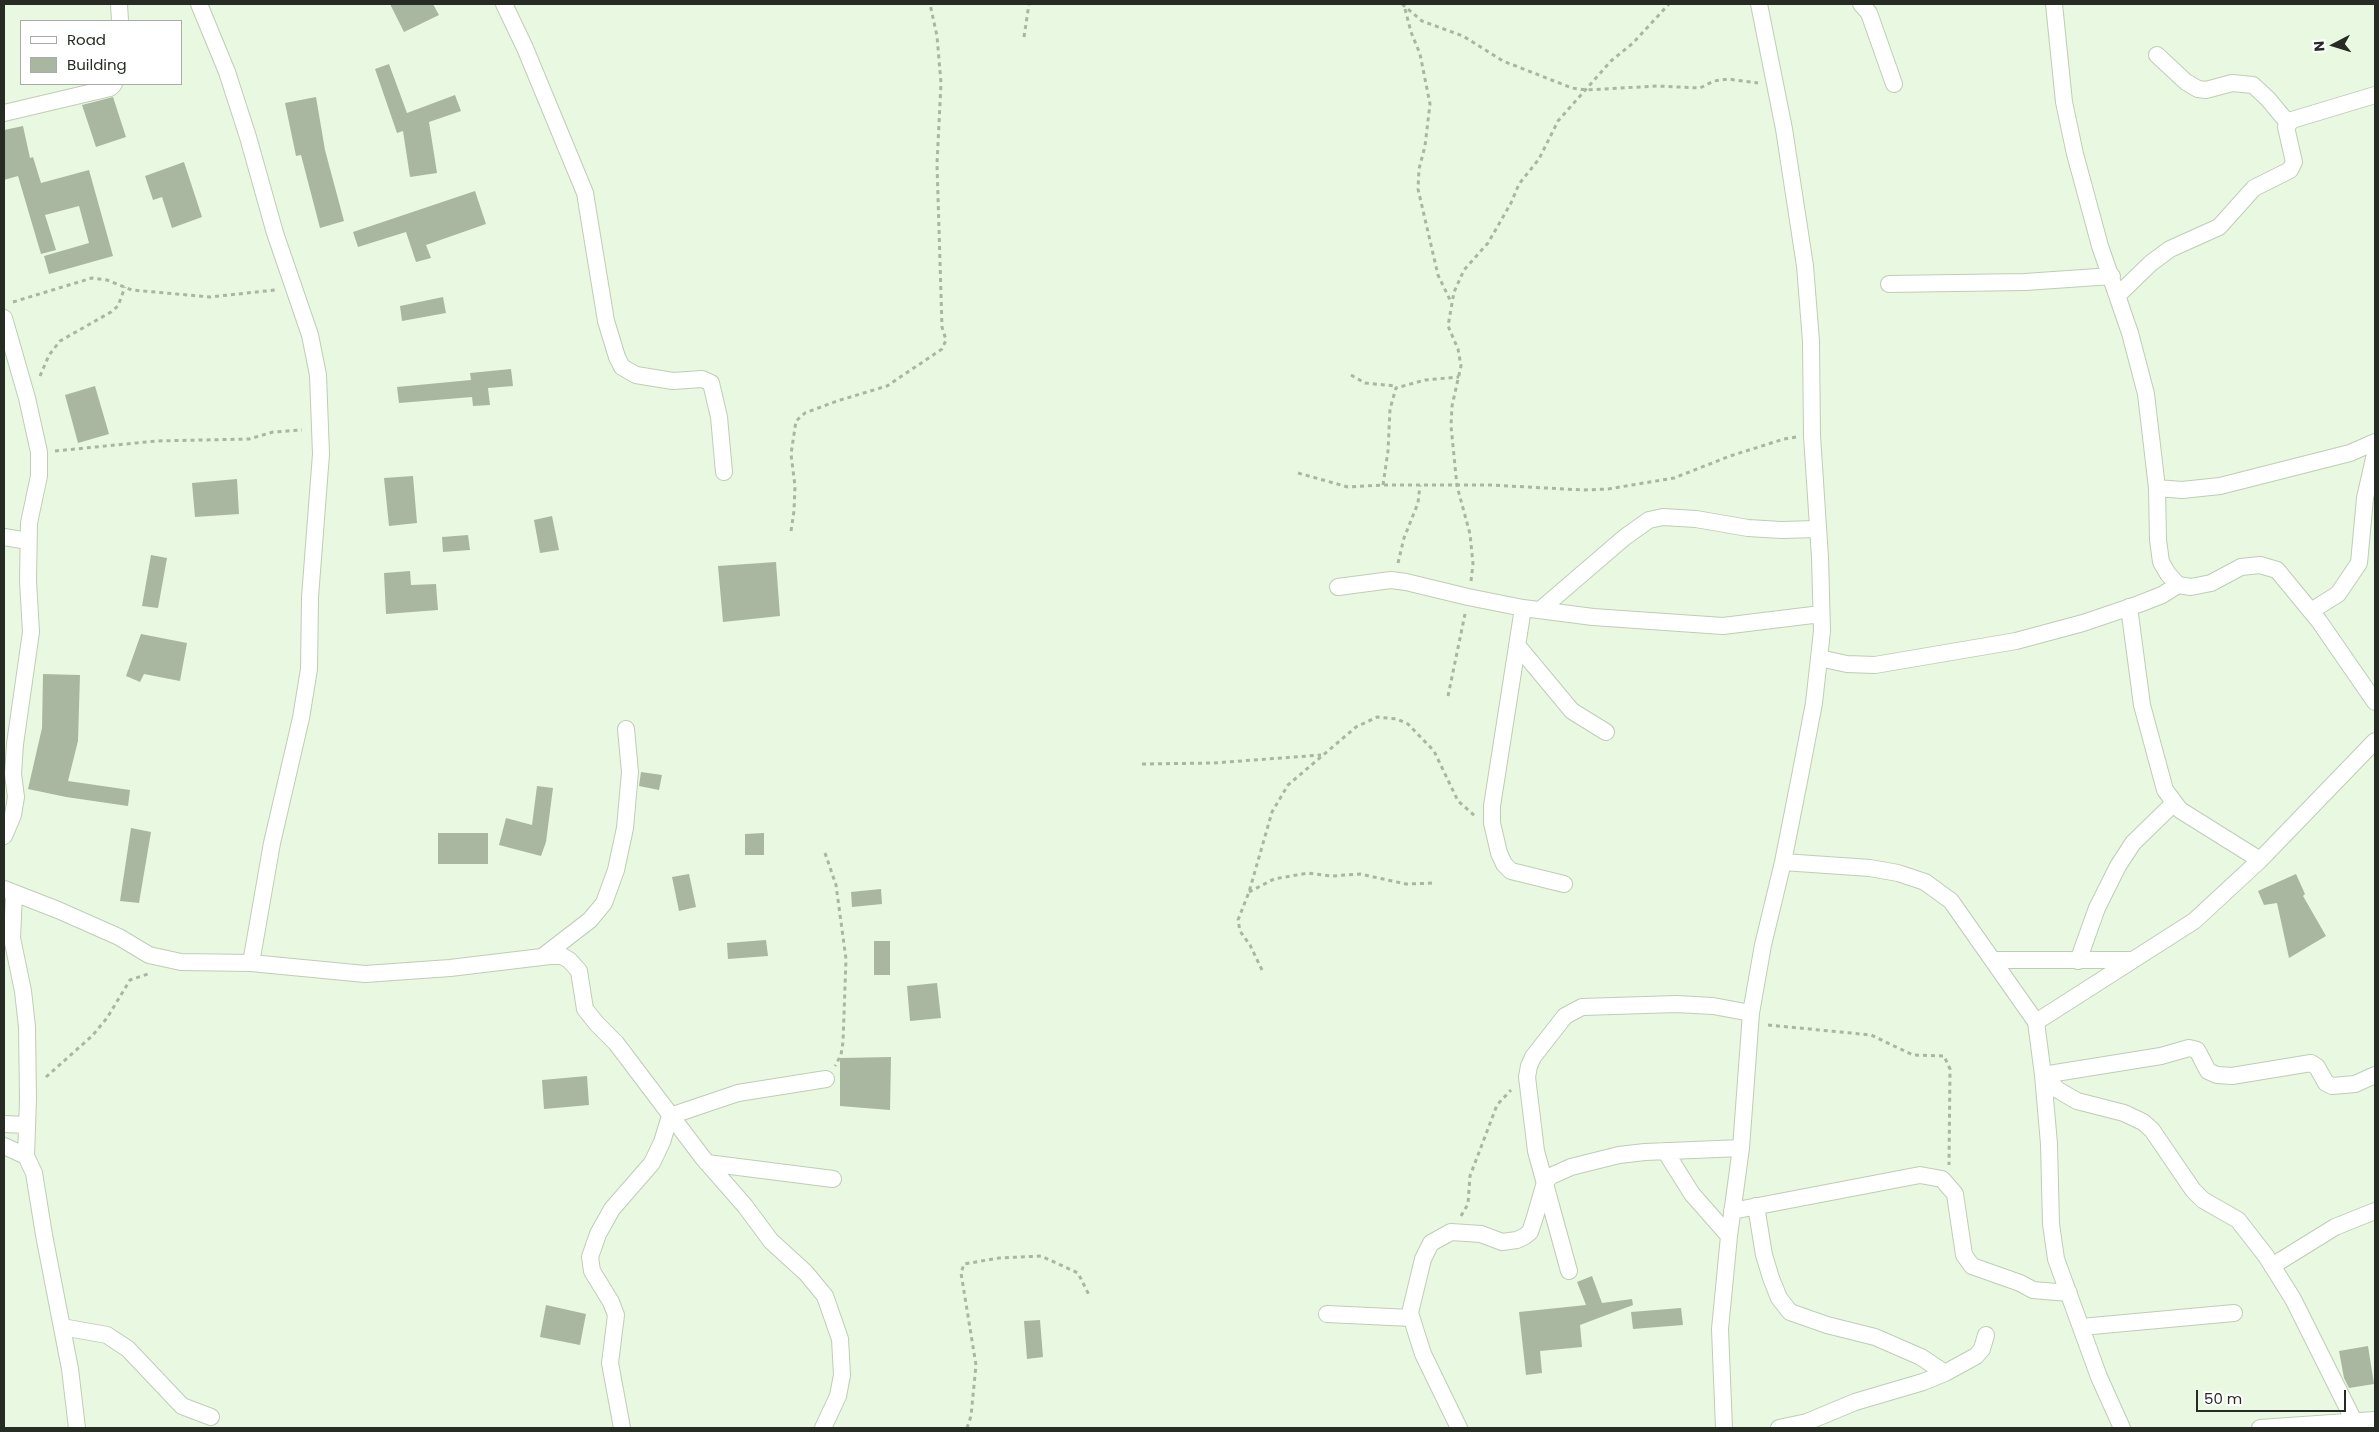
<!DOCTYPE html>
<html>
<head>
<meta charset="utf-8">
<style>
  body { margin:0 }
  #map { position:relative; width:2379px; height:1432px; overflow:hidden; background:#e9f8e0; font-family:Poppins,sans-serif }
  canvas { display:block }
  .frame { position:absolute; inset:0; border:5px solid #262c23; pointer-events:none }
  .legend { position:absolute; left:20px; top:20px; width:162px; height:65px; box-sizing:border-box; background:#fff; border:1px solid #a8aba7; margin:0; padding:6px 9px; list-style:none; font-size:15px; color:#262c23 }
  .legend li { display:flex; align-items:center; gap:10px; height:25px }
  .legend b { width:25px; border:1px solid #a8aba7 }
  .north { position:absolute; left:2309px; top:20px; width:50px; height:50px; -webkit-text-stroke:4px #fff; paint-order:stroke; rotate:265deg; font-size:14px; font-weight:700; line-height:20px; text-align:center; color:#262c23 }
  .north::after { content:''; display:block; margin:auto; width:18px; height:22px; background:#262c23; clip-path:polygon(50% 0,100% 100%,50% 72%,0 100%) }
  .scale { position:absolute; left:2196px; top:1390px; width:150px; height:22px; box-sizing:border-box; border:2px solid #262c23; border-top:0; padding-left:6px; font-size:15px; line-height:18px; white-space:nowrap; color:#262c23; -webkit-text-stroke:4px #fff; paint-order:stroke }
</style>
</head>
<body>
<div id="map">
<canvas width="2379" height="1432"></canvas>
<div class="frame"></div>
<ul class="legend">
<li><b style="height:6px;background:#fff"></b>Road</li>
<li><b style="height:14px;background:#a9b7a1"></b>Building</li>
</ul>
<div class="north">N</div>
<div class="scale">50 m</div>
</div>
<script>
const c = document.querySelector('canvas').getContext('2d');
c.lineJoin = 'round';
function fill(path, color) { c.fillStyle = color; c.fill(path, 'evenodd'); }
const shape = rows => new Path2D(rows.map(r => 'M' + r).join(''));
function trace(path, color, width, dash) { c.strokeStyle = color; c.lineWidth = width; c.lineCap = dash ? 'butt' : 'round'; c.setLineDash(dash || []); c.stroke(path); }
fill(shape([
  [390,4,433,4,439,15,404,32],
  [389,64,407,113,455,95,461,111,429,122,437,173,410,177,403,131,397,133,375,69],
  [113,97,126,137,96,147,82,105],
  [316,97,325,150,344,221,320,228,301,155,296,156,285,103],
  [23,126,30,158,33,157,41,183,89,170,113,256,49,274,44,256,89,243,79,206,45,215,56,250,41,254,18,176,4,180,4,130],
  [184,162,202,217,172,228,162,197,153,200,145,176],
  [475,191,486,224,426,245,431,258,416,262,406,232,358,247,353,232],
  [443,297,446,313,402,321,400,306],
  [511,369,513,386,488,388,490,405,473,406,472,397,399,403,397,387,471,380,470,373],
  [95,386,109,434,78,443,65,395],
  [413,476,417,523,389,526,384,478],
  [237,479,239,514,195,517,192,483],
  [552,516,559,550,540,553,534,520],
  [468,535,470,550,443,552,442,537],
  [151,555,167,558,158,608,142,606],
  [776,562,780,616,723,622,718,566],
  [410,571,411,585,436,584,438,610,386,614,384,573],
  [141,634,187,643,180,681,144,674,140,682,126,676],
  [43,674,80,675,78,741,68,781,130,790,128,806,66,797,28,789,42,728],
  [641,772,662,775,659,790,639,786],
  [537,786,553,788,546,842,541,856,499,845,506,818,532,825],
  [131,828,151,832,139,903,120,901],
  [438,833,488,833,488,864,438,864],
  [764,833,764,855,745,855,745,834],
  [689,874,696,907,679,911,672,877],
  [2296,874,2305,894,2303,896,2326,936,2289,958,2277,903,2264,905,2258,891],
  [881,889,882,904,852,907,851,892],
  [766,940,768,956,728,959,727,943],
  [874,941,890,941,890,975,874,975],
  [937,983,941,1018,910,1021,907,986],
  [891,1057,890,1110,840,1106,840,1058],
  [587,1076,589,1105,544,1109,542,1080],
  [1592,1276,1602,1303,1632,1299,1633,1305,1580,1325,1582,1347,1540,1351,1542,1373,1526,1375,1519,1312,1586,1305,1577,1282],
  [546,1305,586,1314,580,1345,540,1337],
  [1681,1308,1683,1325,1633,1329,1631,1312],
  [1040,1320,1043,1357,1027,1359,1024,1321],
  [2368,1346,2374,1384,2349,1388,2344,1378,2339,1351]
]), '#a9b7a1');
const minor = shape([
  [119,4,120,21],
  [199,4,227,72,248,137,275,233,310,335,318,375,321,454,310,597,309,669,301,718,272,843,251,963],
  [504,4,525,48,585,193,606,321,617,357,622,367,636,375,673,381,702,379,711,383,719,417,724,472],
  [1861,4,1869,13,1894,84],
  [2054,4,2064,102,2075,154,2100,246,2130,333,2146,394,2157,488,2158,540,2161,562,2168,574,2178,585,2191,587,2211,583,2241,567,2260,565,2277,570,2319,621,2375,702],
  [2157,55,2186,82,2198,89,2206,90,2232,83,2253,85,2268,99,2288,123],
  [4,113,110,88,114,84],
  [1889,284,2025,282,2112,276],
  [2118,295,2151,263,2170,249,2219,227,2254,188,2290,170,2294,162,2286,127,2292,120,2375,95],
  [4,318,27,398,39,452,39,476,29,523,28,581,31,632,15,744,13,774,16,797,13,815,4,836],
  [2157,488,2182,490,2220,486,2350,453,2375,442],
  [4,537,28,541],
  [1338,587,1391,580,1406,582,1468,597,1523,608,1593,617,1723,626,1821,614],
  [2129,607,2142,705,2165,790,2180,810,2260,860],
  [1523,608,1492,806,1492,823,1499,853,1504,864,1511,871,1564,884],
  [1540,610,1625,537,1649,520,1663,517,1696,519,1748,528,1781,530,1818,529],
  [2311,611,2338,594,2359,563,2365,498,2375,454],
  [1517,645,1572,711,1606,732],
  [1819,658,1847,664,1875,665,2016,641,2083,623,2139,604,2162,595,2178,585],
  [1783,862,1870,868,1898,873,1925,882,1951,901,2036,1022,2043,1075,2049,1144,2051,1224,2056,1259,2099,1377,2122,1428],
  [4,889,58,910,119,937,149,955,181,962,251,963,365,974,450,968,550,956,562,956,569,960,579,971,585,1009,597,1024,616,1043,703,1158,745,1206,771,1241,806,1273,825,1296,840,1339,842,1375,838,1396,823,1428],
  [14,894,12,938,23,991,27,1027,28,1099,26,1156],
  [542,957,590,920,604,903,616,870,625,828,630,772,626,729],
  [1993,960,2131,960],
  [2078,961,2097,908,2118,866,2133,843,2174,803],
  [2036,1022,2194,921,2260,860,2375,741],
  [2043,1075,2058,1090,2077,1101,2124,1113,2143,1122,2152,1130,2193,1190,2203,1200,2238,1220,2266,1256,2293,1299,2354,1421],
  [2043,1075,2161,1056,2189,1048,2197,1050,2208,1071,2217,1075,2232,1076,2311,1063,2317,1067,2326,1083,2332,1086,2355,1084,2375,1075],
  [4,1124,27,1125],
  [4,1146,26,1156,34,1173,44,1235,70,1369,77,1428],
  [1665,1151,1692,1194,1729,1236],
  [707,1163,833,1179],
  [1756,1206,1764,1255,1771,1278,1779,1298,1790,1312,1827,1325,1875,1337,1921,1357,1945,1373],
  [1732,1211,1920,1175,1942,1179,1955,1194,1964,1255,1972,1266,2020,1283,2033,1290,2069,1293],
  [2272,1266,2335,1227,2375,1211],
  [1569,1271,1536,1151,1527,1077,1529,1066,1533,1057,1565,1016,1582,1007,1676,1004,1713,1006,1751,1013],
  [1327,1314,1411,1318],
  [62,1327,107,1335,128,1349,182,1406,211,1417],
  [2081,1327,2234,1313],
  [622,1428,610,1363,616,1315,611,1302,592,1271,590,1257,598,1234,612,1209,652,1163,662,1142,670,1116,738,1093,826,1079],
  [1459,1428,1423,1354,1410,1313,1423,1259,1431,1243,1451,1232,1481,1234,1502,1242,1517,1240,1525,1236,1530,1232,1535,1217,1545,1182,1551,1176,1571,1167,1619,1155,1645,1152,1741,1148],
  [1724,1428,1720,1329,1729,1236,1741,1148,1751,1013,1763,945,1783,862,1801,771,1814,703,1822,631,1820,557,1812,436,1811,341,1805,266,1784,129,1759,4],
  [1779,1428,1807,1422,1855,1402,1923,1382,1945,1373,1976,1356,1982,1349,1986,1335],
  [2260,1428,2375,1420]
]);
trace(minor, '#bfcdb6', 18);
trace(shape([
  [1402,4,1422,21,1463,36,1503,61,1572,88,1586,90,1657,86,1700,88,1714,81,1728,79,1758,83],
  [1405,9,1411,32,1420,54,1430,104,1425,146,1419,169,1418,189,1438,275,1451,302],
  [1024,37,1029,4],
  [13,302,92,278,107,280,132,290,210,297,275,290],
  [1351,375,1365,383,1396,386],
  [40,376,49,355,60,341,111,312,118,306,125,287],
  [55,451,156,441,249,439,273,432,302,430],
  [1298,473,1348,487,1383,485,1490,485,1583,490,1608,489,1674,478,1730,456,1784,439,1796,437],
  [1383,485,1388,451,1390,409,1396,388,1425,380,1459,377],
  [791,531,794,511,795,486,791,454,796,421,805,413,837,401,887,386,942,349,946,340,942,327,937,164,941,83,937,36,930,4],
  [1398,563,1404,538,1418,503,1420,485],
  [1471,581,1473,564,1470,534,1457,486,1451,426,1452,406,1461,366,1458,349,1448,326,1454,292,1464,270,1488,243,1511,203,1519,184,1539,159,1558,121,1611,61,1633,43,1669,4],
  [1448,696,1465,614],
  [1142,764,1214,763,1321,755],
  [825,853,836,885,846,959,843,1042,841,1055,835,1066],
  [1249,892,1274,879,1308,873,1332,876,1360,874,1406,884,1435,883],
  [1262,970,1250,945,1240,931,1238,920,1249,892,1272,812,1288,785,1356,727,1377,717,1397,719,1408,724,1434,751,1458,801,1475,816],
  [1768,1025,1871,1035,1913,1055,1944,1056,1950,1069,1949,1165],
  [46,1077,92,1036,107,1018,130,980,148,974],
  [1461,1216,1468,1204,1470,1176,1497,1105,1511,1090],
  [967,1428,971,1416,976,1365,961,1273,964,1264,999,1258,1041,1256,1078,1273,1089,1295]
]), '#aab6a3', 3, [4, 4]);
trace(minor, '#fff', 16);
</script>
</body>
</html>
